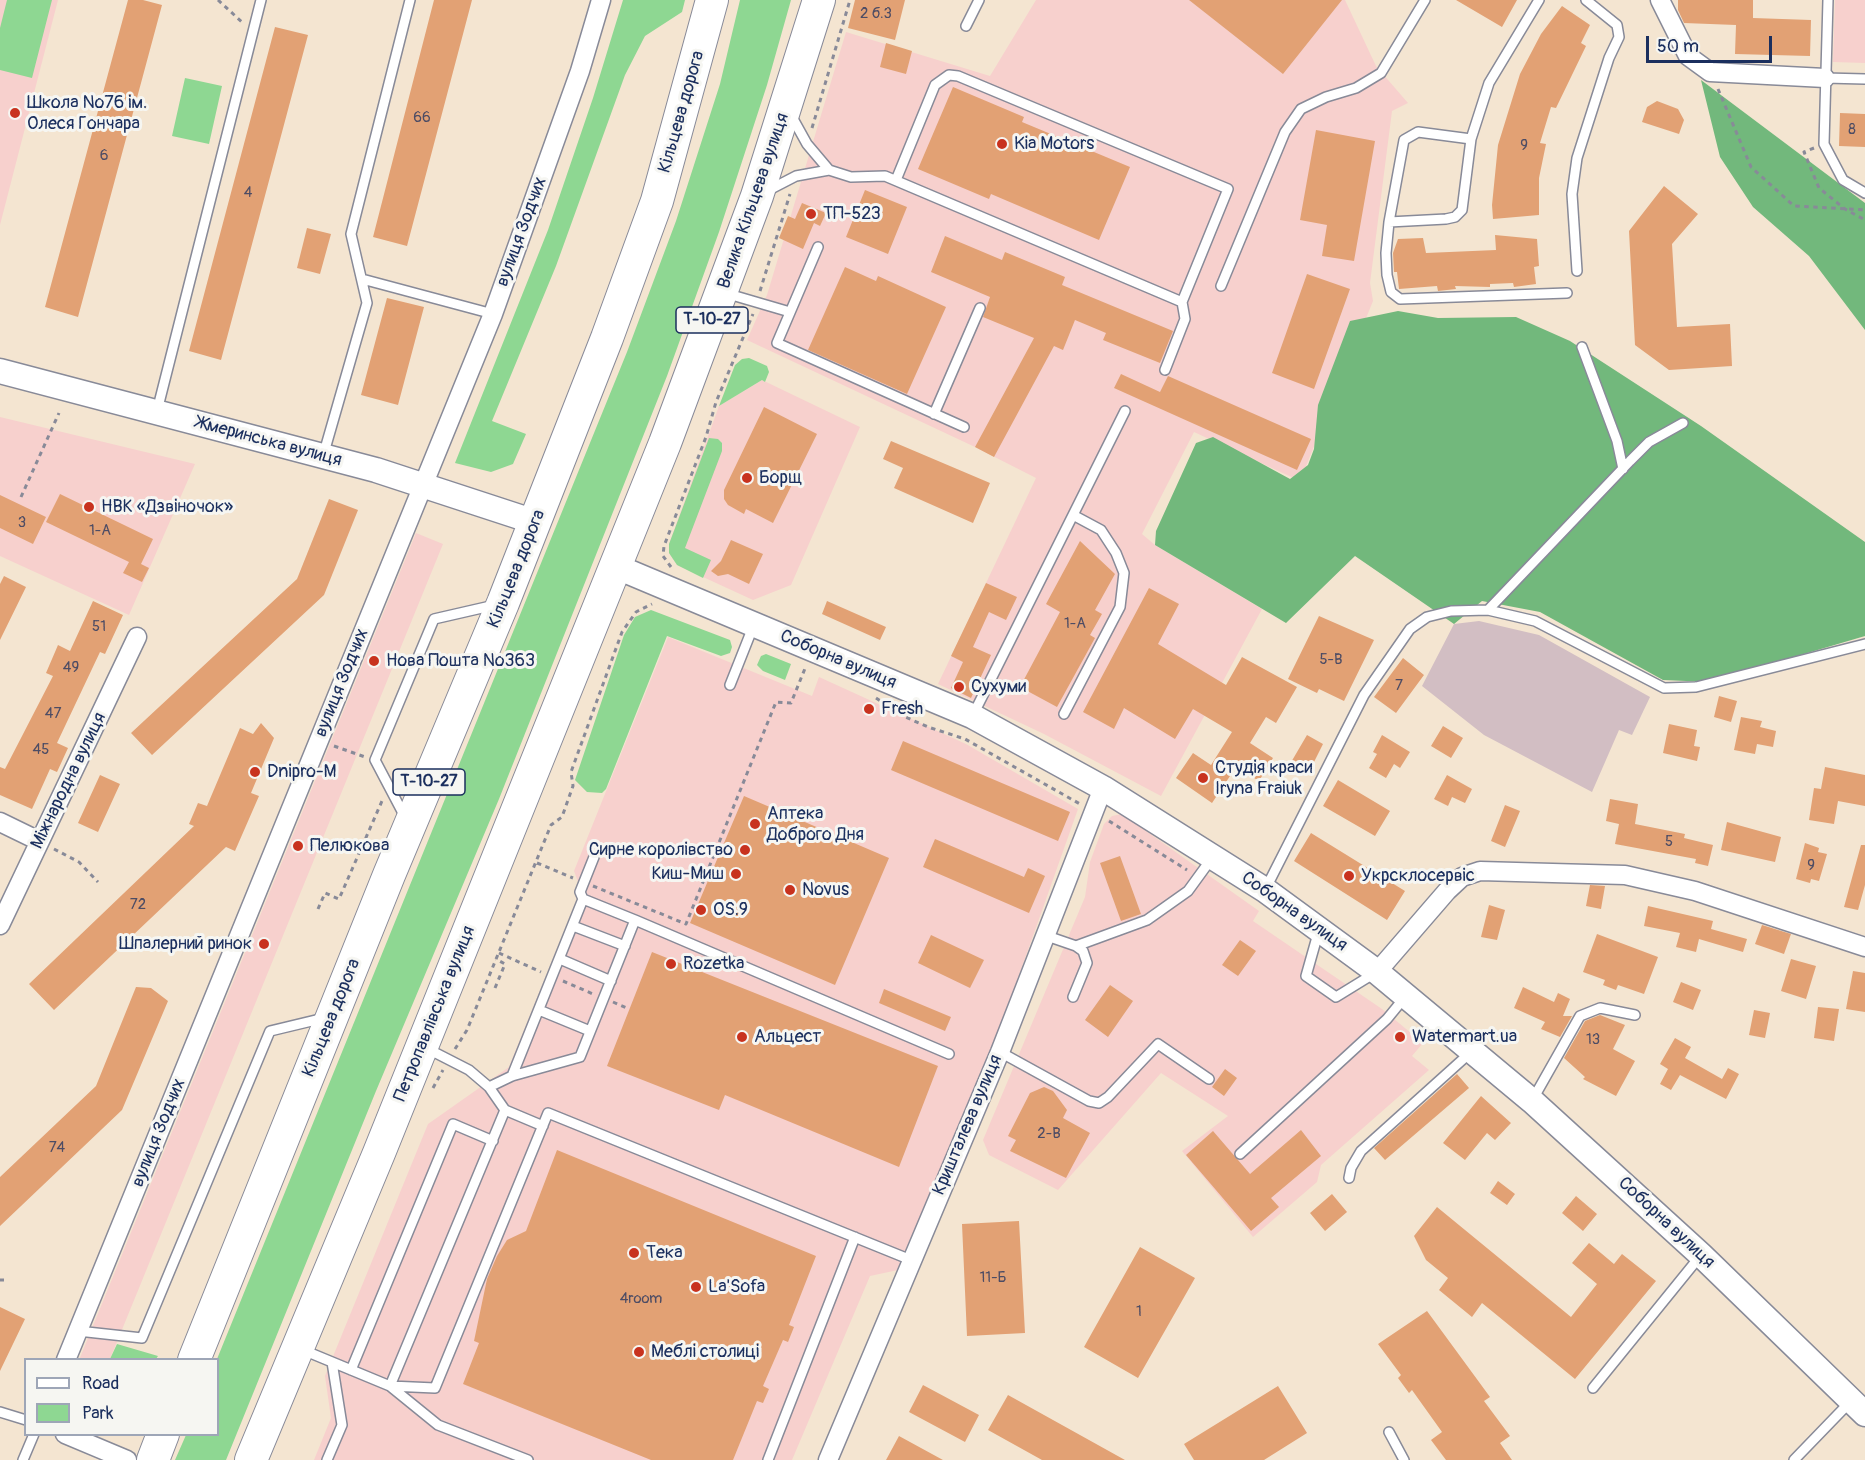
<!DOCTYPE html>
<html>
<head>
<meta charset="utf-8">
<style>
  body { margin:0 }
  #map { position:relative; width:1865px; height:1460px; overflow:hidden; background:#f4e5d1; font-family:Pangolin,sans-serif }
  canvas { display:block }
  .legend { position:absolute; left:24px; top:1358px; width:195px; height:78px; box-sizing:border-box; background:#f6f6f2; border:2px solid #9ea6b7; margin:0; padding:8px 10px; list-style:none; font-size:18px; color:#1b2f5e }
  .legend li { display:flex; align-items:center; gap:12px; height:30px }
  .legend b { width:30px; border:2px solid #9ea6b7 }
  .scale { position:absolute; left:1646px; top:36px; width:126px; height:27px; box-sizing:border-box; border:3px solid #1b2f5e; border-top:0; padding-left:8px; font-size:18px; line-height:21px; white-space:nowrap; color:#1b2f5e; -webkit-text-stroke:4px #f6f6f2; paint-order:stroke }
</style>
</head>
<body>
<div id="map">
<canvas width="1865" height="1460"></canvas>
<ul class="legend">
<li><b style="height:8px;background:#fff"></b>Road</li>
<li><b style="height:16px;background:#8ed792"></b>Park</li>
</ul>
<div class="scale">50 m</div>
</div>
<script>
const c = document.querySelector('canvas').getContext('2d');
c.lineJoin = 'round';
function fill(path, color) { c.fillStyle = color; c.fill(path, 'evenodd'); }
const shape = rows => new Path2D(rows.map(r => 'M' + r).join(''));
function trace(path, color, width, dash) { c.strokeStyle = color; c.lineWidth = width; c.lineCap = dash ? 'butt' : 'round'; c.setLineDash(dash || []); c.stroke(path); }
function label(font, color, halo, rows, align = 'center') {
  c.font = font + ' Pangolin,sans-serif'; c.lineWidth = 6; c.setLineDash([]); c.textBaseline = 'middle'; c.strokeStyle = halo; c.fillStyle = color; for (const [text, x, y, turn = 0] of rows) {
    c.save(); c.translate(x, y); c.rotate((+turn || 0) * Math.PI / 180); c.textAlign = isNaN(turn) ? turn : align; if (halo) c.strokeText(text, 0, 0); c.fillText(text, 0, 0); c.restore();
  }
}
fill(shape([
  [0,0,58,0,0,225],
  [1036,0,1345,0,1376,66,1408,103,1392,111,1370,283,1373,301,1300,481,1194,432,1142,534,1155,545,1262,609,1161,796,1044,734,938,684,1036,478,975,447,747,340,767,295,846,32,990,76],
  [1835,0,1865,0,1865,63,1833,62],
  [762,380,860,427,791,585,753,600,677,565,669,553,669,544,719,406],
  [0,417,195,464,129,615,0,556],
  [416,533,443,544,110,1359,79,1360],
  [668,637,812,696,819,677,966,744,1078,809,994,1046,898,1270,870,1276,792,1460,314,1460,331,1418,325,1376,428,1124,509,1067,581,890,574,871],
  [1122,814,1259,911,1253,921,1382,1009,1423,1043,1412,1056,1429,1070,1321,1165,1317,1182,1253,1237,1182,1151,1228,1116,1161,1073,1058,1190,989,1155,983,1140,1085,897,1090,862,1104,824,1112,816]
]), '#f7d0cd');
fill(shape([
  [1479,621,1539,635,1650,697,1632,735,1619,730,1592,792,1484,735,1422,686,1454,624]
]), '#d2bec3');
fill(shape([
  [7,0,52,0,32,78,0,70,0,28],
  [623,0,685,0,682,12,645,36,625,75,556,266,492,421,526,434,513,464,491,472,455,463,548,230,593,98],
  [740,0,791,0,767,85,719,232,667,376,499,799,376,1091,226,1460,175,1460,186,1435,218,1434,217,1359,627,352,676,221,720,84],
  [185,78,222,86,209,144,172,136],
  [749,358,767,366,769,372,765,382,762,380,719,406,735,365,742,359],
  [709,438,718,439,722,443,722,451,685,548,711,560,703,578,677,565,669,553,669,544],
  [651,610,730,640,732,647,730,653,721,656,667,636,606,789,602,793,587,792,575,780,624,635,635,617],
  [766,654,791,664,785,680,763,671,757,665,761,656],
  [117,1344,158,1356,156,1359,110,1359]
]), '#8ed792');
fill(shape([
  [1701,80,1865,203,1865,330,1809,256,1753,207,1720,157],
  [1398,311,1438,318,1516,317,1570,341,1701,426,1865,542,1865,636,1709,682,1663,680,1540,612,1482,601,1454,624,1355,556,1286,623,1155,545,1156,531,1196,443,1213,437,1290,479,1308,465,1314,449,1318,405,1350,321]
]), '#72b87c');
fill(shape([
  [128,0,143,0,162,5,78,317,45,307],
  [434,0,472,0,407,246,373,237],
  [855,0,905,0,895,40,848,28],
  [1189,0,1342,0,1283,74],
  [1456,0,1517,0,1502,27],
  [1678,0,1753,0,1753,18,1811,20,1810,56,1735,54,1736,25,1684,23,1678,10],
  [1562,6,1590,25,1581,43,1586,46,1556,108,1551,107,1540,143,1546,144,1539,178,1539,215,1493,219,1492,205,1498,145,1520,74,1541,34],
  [275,27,308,35,221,360,189,351],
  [886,43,912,51,906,74,880,67],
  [953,87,1024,117,1022,122,1130,167,1099,240,991,194,989,199,918,169],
  [1657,101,1678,109,1684,120,1679,134,1642,122,1647,107],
  [1840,113,1865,114,1865,147,1839,146],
  [1316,130,1375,141,1354,261,1322,256,1327,225,1300,220],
  [1664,186,1698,214,1672,244,1677,327,1730,324,1732,366,1669,370,1635,345,1629,231],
  [865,190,907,207,888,254,846,237],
  [802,203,826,213,820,226,814,223,803,249,779,238,788,216,795,219],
  [307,228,331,234,320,274,297,268],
  [1495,235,1537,239,1539,266,1534,267,1536,284,1514,287,1513,283,1490,284,1490,287,1455,286,1456,289,1438,291,1437,286,1399,289,1397,272,1394,272,1393,253,1398,239,1423,238,1426,253,1496,250],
  [945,236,1002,260,1005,252,1065,277,1062,285,1173,331,1160,363,1103,340,1106,333,1075,320,1063,350,1054,346,994,457,975,447,1034,338,983,317,990,297,931,272],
  [845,267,876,281,878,276,946,307,907,394,808,350],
  [1307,274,1350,289,1314,389,1272,373],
  [387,298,424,307,398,405,361,395],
  [1121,374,1160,392,1168,376,1311,439,1297,470,1114,388],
  [764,407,817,434,773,523,746,509,744,514,728,505,724,499,724,490],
  [891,441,990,483,973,523,894,488,903,468,883,459],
  [60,494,153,539,141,564,149,568,142,582,123,573,129,562,46,522],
  [0,495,46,517,33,544,0,528],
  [329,499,358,510,324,595,152,755,131,733,297,579],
  [731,540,763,554,749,584,728,574,718,576,711,571,721,561],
  [1080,541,1115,574,1095,610,1102,614,1090,635,1095,638,1057,707,1020,687,1060,612,1046,604],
  [4,576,26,587,0,640,0,584],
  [986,583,1017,597,1006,620,989,612,973,647,991,655,971,698,951,688,963,662,951,656],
  [1149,588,1179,604,1158,644,1226,685,1242,657,1297,687,1276,723,1266,717,1250,743,1273,758,1259,781,1236,767,1212,803,1176,778,1193,753,1211,765,1232,732,1193,709,1175,739,1124,708,1114,729,1083,712],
  [93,601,123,615,105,654,100,652,57,743,68,748,57,772,50,769,32,809,0,795,0,767,5,769,53,676,46,673,58,645,70,651],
  [827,601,886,627,880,640,822,614],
  [1319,616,1374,640,1344,701,1319,689,1317,693,1288,679],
  [1403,658,1424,675,1396,713,1374,697],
  [1719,696,1737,701,1731,722,1714,717],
  [1741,717,1762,721,1760,727,1776,731,1773,747,1757,744,1755,754,1734,750],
  [261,723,274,738,251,793,259,796,235,851,226,847,54,1010,29,984,194,826,189,824,198,803,207,806,240,728,253,734],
  [1669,724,1697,730,1694,746,1700,747,1697,761,1663,753],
  [1443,726,1463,738,1451,758,1431,746],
  [1307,735,1323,744,1308,774,1290,764],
  [1382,735,1410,752,1400,768,1394,764,1386,778,1369,768,1377,754,1373,752],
  [903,741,1070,812,1058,841,891,770],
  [1825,767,1865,775,1865,806,1838,801,1834,824,1809,820,1814,788,1821,789],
  [100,775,120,784,98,832,78,823],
  [1447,775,1472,789,1465,803,1452,797,1448,806,1434,799],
  [1338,780,1390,811,1375,836,1323,806],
  [744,796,889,858,835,985,690,923],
  [1610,799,1638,804,1635,824,1685,834,1684,838,1713,845,1708,866,1695,863,1696,859,1615,844,1619,824,1606,821],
  [1505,805,1520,811,1505,847,1491,841],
  [1727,822,1781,837,1775,862,1721,850],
  [1311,833,1405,891,1387,920,1294,861],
  [935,839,1024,877,1028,868,1045,876,1029,913,923,867],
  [1805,843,1819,848,1818,852,1827,854,1819,881,1811,879,1810,883,1796,879],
  [1861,845,1865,845,1865,885,1858,910,1844,907],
  [1120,856,1141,914,1121,921,1100,863],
  [1590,885,1605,886,1601,909,1586,906],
  [1489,905,1505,910,1497,940,1481,937],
  [1648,906,1713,921,1711,929,1747,939,1743,952,1699,939,1696,952,1676,947,1680,933,1644,926],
  [1762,925,1791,934,1784,954,1755,944],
  [1597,934,1658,957,1644,994,1618,985,1616,990,1603,985,1605,980,1583,972],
  [931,935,984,960,970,988,918,963],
  [1240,940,1256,951,1238,976,1222,965],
  [652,952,938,1066,899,1167,725,1095,719,1110,607,1066],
  [1791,959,1816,966,1806,999,1781,991],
  [1853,971,1865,973,1865,1012,1846,1009],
  [1681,982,1701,990,1693,1010,1673,1002],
  [1110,985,1133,1001,1108,1037,1085,1020],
  [136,987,151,988,168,1001,122,1110,0,1226,0,1177,96,1086],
  [1523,987,1554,1002,1558,993,1570,999,1563,1016,1572,1016,1560,1037,1541,1029,1545,1022,1514,1008],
  [884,989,951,1017,945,1031,879,1003],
  [1818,1007,1839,1009,1834,1041,1814,1038],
  [1754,1010,1770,1013,1765,1038,1749,1035],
  [1600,1015,1625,1025,1613,1049,1635,1061,1616,1096,1583,1079,1585,1077,1564,1058,1585,1021],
  [1675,1038,1691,1047,1685,1058,1722,1079,1728,1068,1739,1074,1726,1099,1680,1075,1671,1090,1660,1084,1668,1069,1660,1064],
  [1225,1069,1237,1078,1224,1096,1212,1087],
  [1457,1074,1469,1088,1385,1160,1374,1148],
  [1044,1087,1053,1091,1067,1110,1063,1118,1090,1133,1066,1178,1010,1151,1016,1140,1008,1136,1030,1093],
  [1481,1096,1511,1123,1495,1140,1487,1133,1465,1160,1443,1143],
  [1301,1130,1321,1156,1271,1198,1279,1207,1251,1231,1186,1155,1213,1131,1250,1174],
  [557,1150,816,1256,789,1325,794,1327,788,1342,783,1340,763,1386,769,1389,763,1403,757,1401,733,1460,651,1460,463,1384,479,1343,474,1341,487,1279,497,1256,507,1240,526,1231],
  [1498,1181,1515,1194,1507,1205,1490,1193],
  [1332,1194,1347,1212,1325,1231,1310,1213],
  [1576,1196,1597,1214,1583,1231,1562,1213],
  [1437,1207,1571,1317,1597,1284,1572,1263,1589,1243,1614,1264,1622,1254,1656,1281,1575,1379,1482,1303,1472,1317,1439,1290,1448,1278,1426,1260,1414,1236],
  [1019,1221,1025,1333,967,1336,962,1224],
  [1140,1247,1195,1278,1138,1378,1084,1347],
  [0,1307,25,1319,0,1371],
  [1427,1311,1490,1397,1484,1401,1510,1436,1500,1443,1512,1460,1446,1460,1431,1440,1442,1432,1412,1390,1409,1393,1398,1378,1401,1375,1378,1344],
  [923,1385,979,1415,965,1442,909,1412],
  [1278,1386,1307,1433,1264,1460,1194,1460,1184,1444],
  [1008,1395,1125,1460,1042,1460,988,1430],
  [899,1436,943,1460,886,1460]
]), '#e2a174');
const lane = shape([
  [1828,0,1824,144,1843,180,1865,193],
  [966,26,979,0],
  [1825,78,1865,79],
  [1471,139,1418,132,1404,140,1389,222,1446,219,1455,217,1462,210,1471,139,1489,83,1539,0],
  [829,170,851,177,885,176,1182,302],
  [896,180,935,85,949,75,958,76,1228,189,1182,302,1185,319,1165,370],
  [767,191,796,176,829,170,807,144,792,117],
  [1389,222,1386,253,1387,275,1391,292,1400,299,1567,293],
  [818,247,777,343,964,427],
  [1577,271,1572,194,1577,158,1609,58,1619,37,1617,25,1586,0],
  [362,279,493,314],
  [1221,286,1285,132,1301,109,1326,97,1356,88,1381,73,1425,0],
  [725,293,790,312],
  [1582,347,1617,441,1623,469],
  [157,411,261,0],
  [934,414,980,308],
  [323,456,367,303,351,234,410,0],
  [1488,610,1630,461,1649,442,1683,423],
  [730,685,753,627],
  [1064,714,1120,607,1124,573,1116,553,1101,530,1073,515],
  [973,715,1125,411],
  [405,817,375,760,434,619,495,605],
  [1266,888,1364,695,1410,629,1427,617,1451,611,1488,610,1535,621,1664,688,1696,687,1865,644],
  [635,920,949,1054],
  [573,926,625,946],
  [1319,930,1306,976,1336,997,1375,973],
  [1047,936,1076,946,1083,951,1087,963,1073,997],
  [1076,946,1147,920,1188,891,1212,858],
  [560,959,611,981],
  [539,1010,590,1031],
  [426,1048,469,1070,489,1087,505,1110,543,1126],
  [1000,1052,1089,1101,1099,1103,1108,1097,1158,1044,1209,1079],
  [512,1076,583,899],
  [489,1087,512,1076,580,1057,635,920,583,899,580,892,594,857],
  [1533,1099,1580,1016,1600,1008,1635,1015],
  [1240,1154,1387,1019,1405,997],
  [1349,1178,1351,1168,1361,1151,1471,1052],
  [78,1331,142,1338,270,1031,324,1018],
  [303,1350,390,1386,438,1425,528,1460],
  [351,1370,453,1124,493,1141],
  [390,1386,435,1388,548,1113,911,1260],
  [390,1386,505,1110],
  [1593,1388,1701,1255],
  [0,1412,26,1420],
  [1389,1432,1404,1460],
  [23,1460,34,1434],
  [327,1460,342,1425,332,1362],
  [768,1460,855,1237],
  [1794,1460,1850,1402]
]);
const street = shape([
  [1660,0,1688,56,1710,72,1825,78],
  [0,822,39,841],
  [0,925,137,637],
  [1377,972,1447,891,1462,877,1480,871,1625,875,1695,891,1865,947],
  [66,1360,493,314,580,71,601,0],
  [65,1434,127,1460],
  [828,1460,1000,1052,1103,788]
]);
const secondary = shape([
  [0,371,376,470,535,522],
  [617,567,972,716,1103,788,1265,890,1377,972,1532,1101,1701,1255,1865,1414]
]);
const highway = shape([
  [194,1360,389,875,503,603,607,338,657,201,712,0],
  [153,1460,163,1434],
  [251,1460,379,1153,665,443,757,196,819,0]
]);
trace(lane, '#888a98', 12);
trace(street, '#888a98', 21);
trace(secondary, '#888a98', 27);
trace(highway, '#888a98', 34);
trace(shape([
  [218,0,243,23],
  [1718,89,1751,167,1794,206,1865,210],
  [812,128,850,0],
  [1814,148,1804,152,1819,188,1845,209,1865,220],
  [760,291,790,194],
  [21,497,59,413],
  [671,567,663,556,664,546,706,437,716,402,753,314],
  [876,698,903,716,928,727,965,739,1080,804],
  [334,746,365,757],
  [1109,821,1187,870],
  [54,849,79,862,98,882],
  [537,863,573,878],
  [593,886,686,924,776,702,791,703,806,666],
  [318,909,325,893,339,899,382,801],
  [499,953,541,972],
  [563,981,593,994],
  [495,988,505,964,496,959],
  [613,1002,629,1009],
  [455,1049,467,1030,551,825,562,817,573,786,571,772,622,632,636,612,652,604],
  [433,1088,443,1070],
  [0,1280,4,1280]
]), '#888a98', 3, [4.5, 4.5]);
trace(lane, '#fff', 9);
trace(street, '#fff', 18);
trace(secondary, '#fff', 24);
trace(highway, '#fff', 32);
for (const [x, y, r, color] of [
  [15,113,6,"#c8321e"],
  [1002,144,6,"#c8321e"],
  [811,214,6,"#c8321e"],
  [747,478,6,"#c8321e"],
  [89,507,6,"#c8321e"],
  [374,661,6,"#c8321e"],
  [959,687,6,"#c8321e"],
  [869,709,6,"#c8321e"],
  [255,772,6,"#c8321e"],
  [1203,778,6,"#c8321e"],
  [755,824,6,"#c8321e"],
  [298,846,6,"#c8321e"],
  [745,850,6,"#c8321e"],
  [736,874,6,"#c8321e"],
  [1349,876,6,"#c8321e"],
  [790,890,6,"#c8321e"],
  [701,910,6,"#c8321e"],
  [264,944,6,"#c8321e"],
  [671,964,6,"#c8321e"],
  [742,1037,6,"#c8321e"],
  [1400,1037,6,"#c8321e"],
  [634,1253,6,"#c8321e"],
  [696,1287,6,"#c8321e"],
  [639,1352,6,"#c8321e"]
]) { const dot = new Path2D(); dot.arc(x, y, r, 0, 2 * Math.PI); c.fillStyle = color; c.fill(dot); trace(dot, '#f6f6f2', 2); }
label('15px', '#4d4c64', null, [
  ["2 б.3",876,14],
  ["66",422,118],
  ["8",1852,130],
  ["9",1524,146],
  ["6",104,156],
  ["4",248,193],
  ["3",22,523],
  ["1-А",100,531],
  ["1-А",1075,624],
  ["51",99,627],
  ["5-В",1331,660],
  ["49",71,668],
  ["7",1399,686],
  ["47",53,714],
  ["45",41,750],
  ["5",1669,842],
  ["9",1811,866],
  ["72",138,905],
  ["13",1593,1040],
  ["2-В",1049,1134],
  ["74",57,1148],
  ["11-Б",993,1278],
  ["4room",641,1299],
  ["1",1139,1312]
]);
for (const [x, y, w] of [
  [712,320,72],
  [429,782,72]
]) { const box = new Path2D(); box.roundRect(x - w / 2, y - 13, w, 26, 4.5); c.fillStyle = '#f6f6f2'; c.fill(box); trace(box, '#1b2f5e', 1.5); }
label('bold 16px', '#1b2f5e', null, [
  ["Т-10-27",712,320],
  ["Т-10-27",429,782]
]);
label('18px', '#1b2f5e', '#f6f6f2', [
  ["Школа №76 ім.",27,103],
  ["Олеся Гончара",27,124],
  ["Kia Motors",1014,144],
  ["ТП-523",823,214],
  ["Борщ",759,478],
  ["НВК «Дзвіночок»",101,507],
  ["Нова Пошта №363",386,661],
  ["Сухуми",971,687],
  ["Fresh",881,709],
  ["Студія краси",1215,768],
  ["Iryna Fraiuk",1215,789],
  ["Dnipro-M",267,772],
  ["Аптека",767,814],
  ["Доброго Дня",767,835],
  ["Пелюкова",310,846],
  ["Сирне королівство",733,850,"right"],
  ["Киш-Миш",724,874,"right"],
  ["Укрсклосервіс",1361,876],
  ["Novus",802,890],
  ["OS.9",713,910],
  ["Шпалерний ринок",252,944,"right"],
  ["Rozetka",683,964],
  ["Альцест",754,1037],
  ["Watermart.ua",1412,1037],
  ["Тека",646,1253],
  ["La'Sofa",708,1287],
  ["Меблі столиці",651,1352]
], 'left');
label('18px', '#1b2f5e', '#f6f6f2', [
  ["Кільцева дорога",682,112,-74],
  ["Велика Кільцева вулиця",754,201,-71],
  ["вулиця Зодчих",522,232,-70],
  ["Жмеринська вулиця",269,442,15],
  ["Кільцева дорога",517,569,-68],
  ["Соборна вулиця",838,660,23],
  ["вулиця Зодчих",342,683,-68],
  ["Міжнародна вулиця",69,781,-64],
  ["Соборна вулиця",1294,912,35],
  ["Петропавлівська вулиця",435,1014,-68],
  ["Кільцева дорога",332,1018,-68],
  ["Кришталева вулиця",968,1125,-67],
  ["вулиця Зодчих",159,1133,-68],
  ["Соборна вулиця",1666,1223,43]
]);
</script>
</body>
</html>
